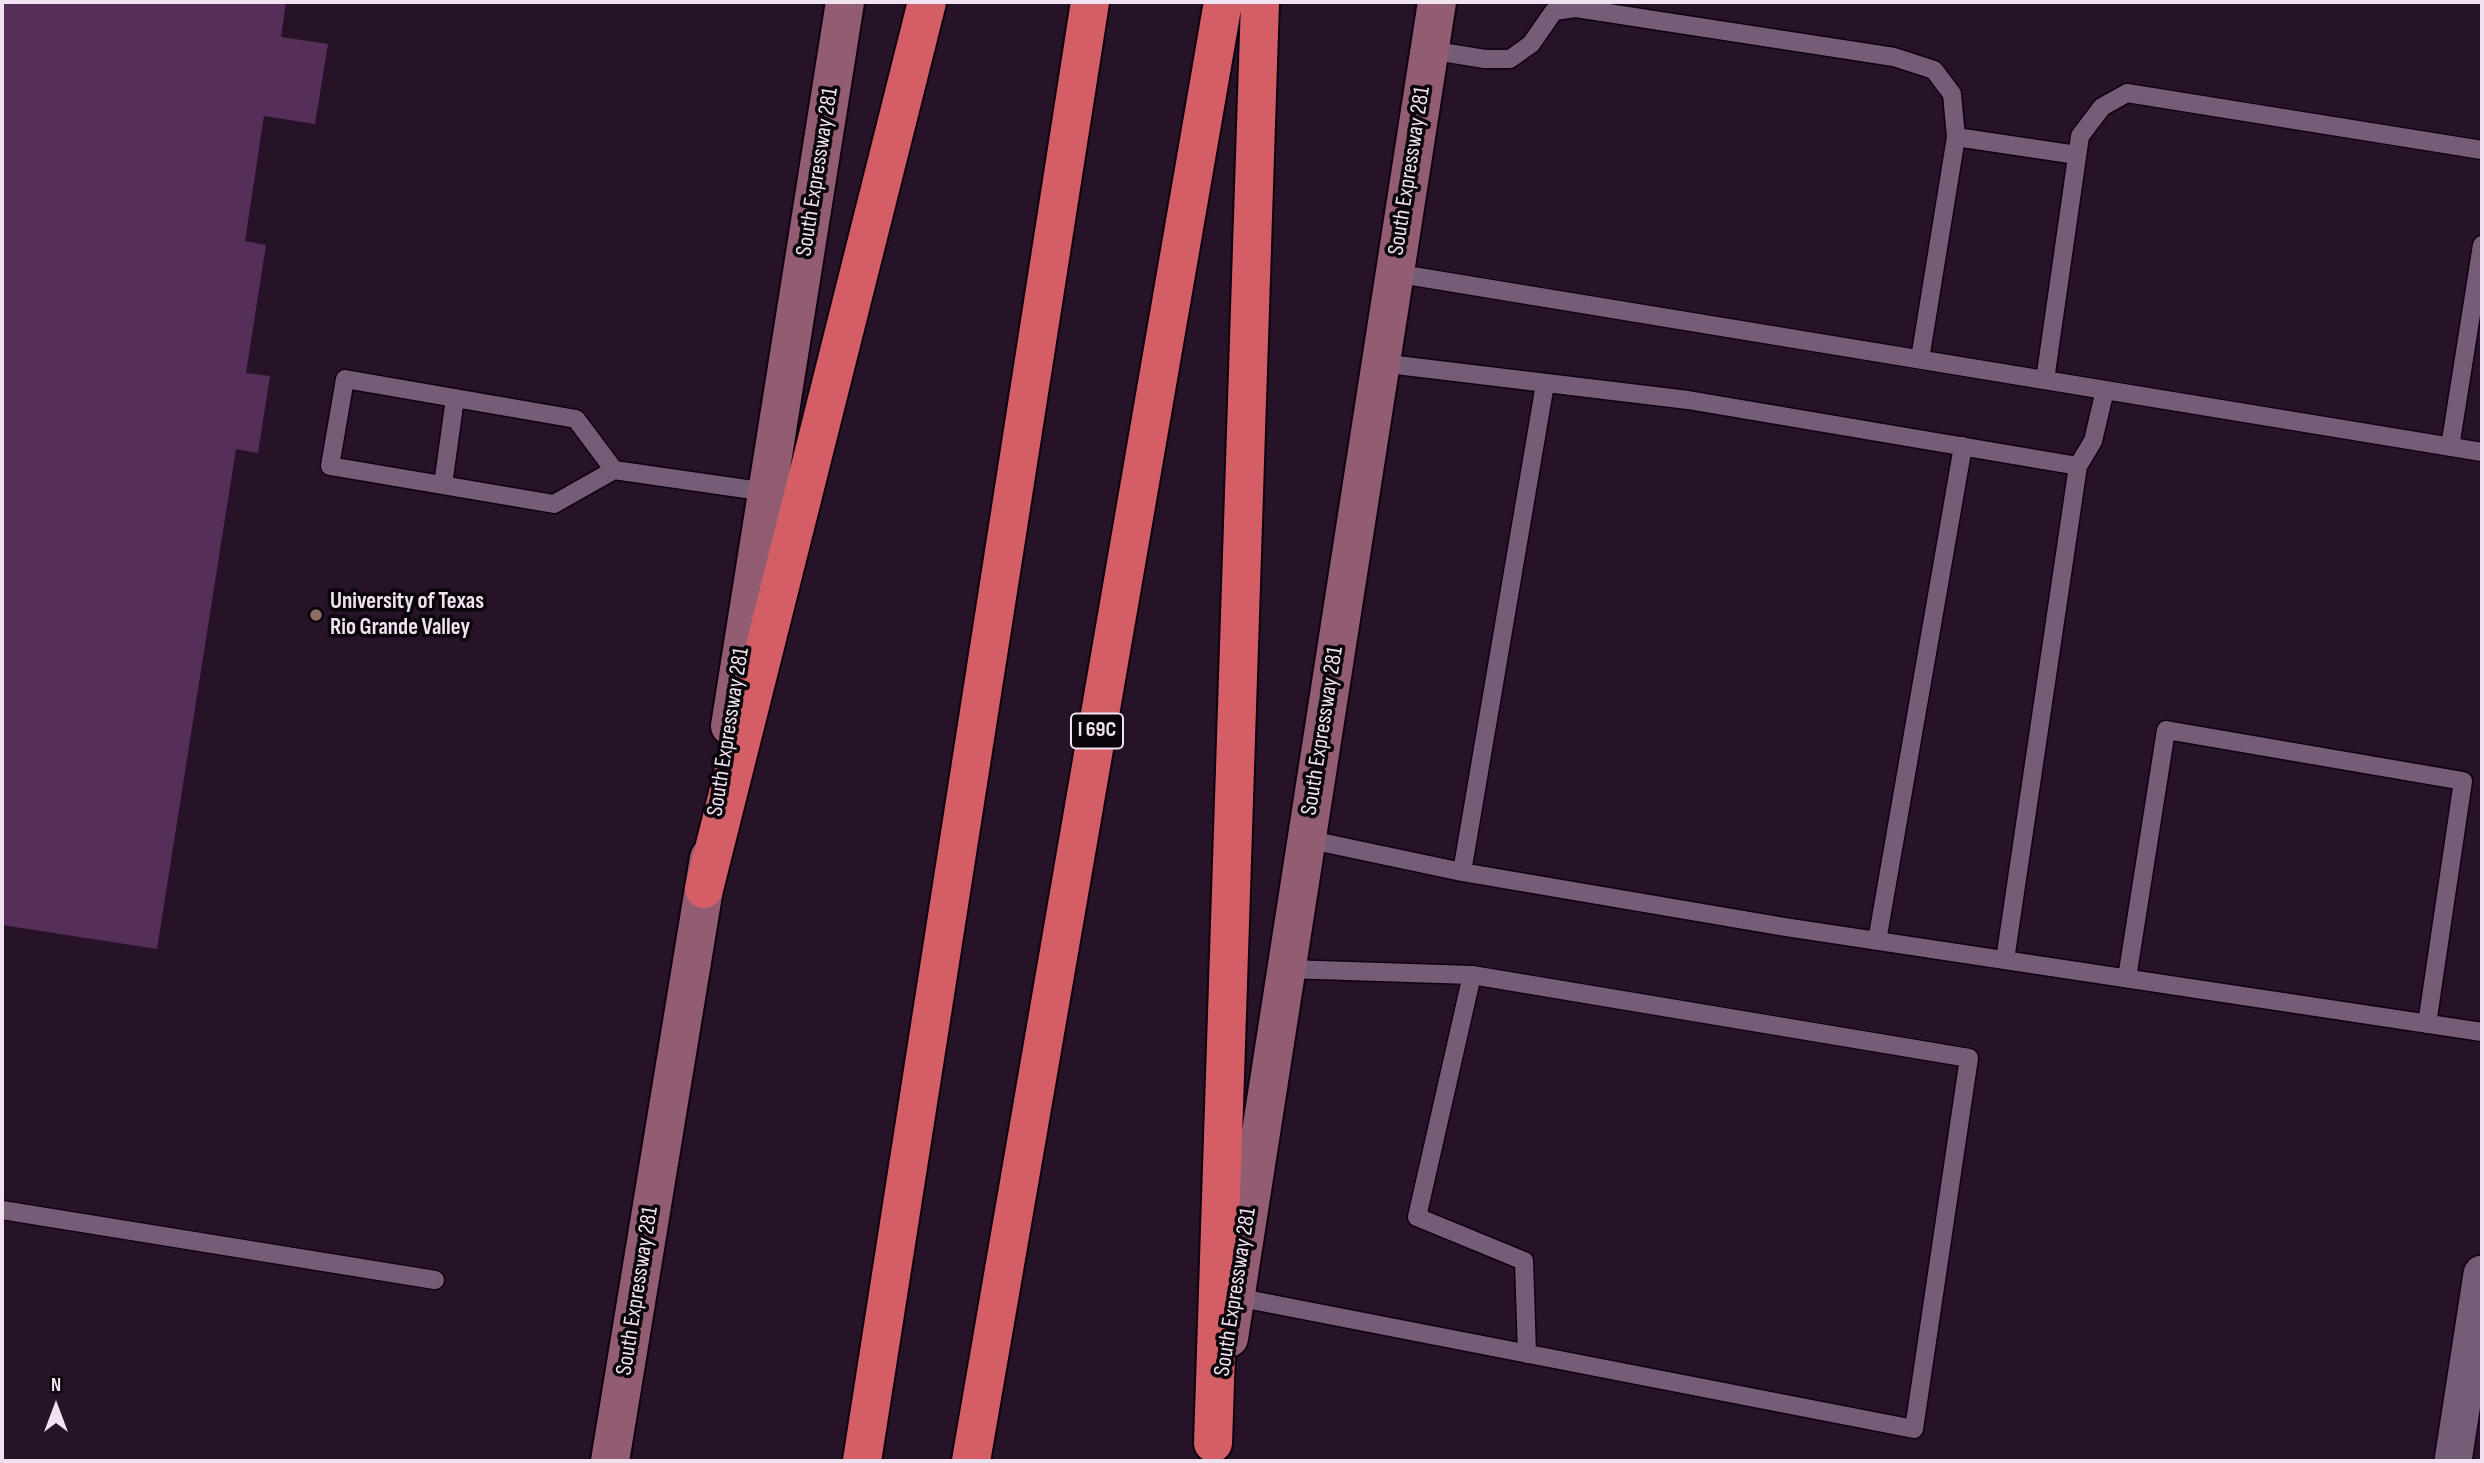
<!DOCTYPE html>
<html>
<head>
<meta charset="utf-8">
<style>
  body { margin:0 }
  #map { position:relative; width:2484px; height:1463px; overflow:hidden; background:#261328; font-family:"Sofia Sans Condensed",sans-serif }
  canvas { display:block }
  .frame { position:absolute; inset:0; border:4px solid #f0e2f0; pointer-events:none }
  .north { position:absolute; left:21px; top:1372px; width:70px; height:70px; -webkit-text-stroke:5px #0a040b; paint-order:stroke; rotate:0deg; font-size:19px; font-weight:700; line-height:28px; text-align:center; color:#f0e2f0 }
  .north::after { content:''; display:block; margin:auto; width:24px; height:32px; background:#f0e2f0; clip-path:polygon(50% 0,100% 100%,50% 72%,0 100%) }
</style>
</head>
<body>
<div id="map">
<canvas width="2484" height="1463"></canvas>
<div class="frame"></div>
<div class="north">N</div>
</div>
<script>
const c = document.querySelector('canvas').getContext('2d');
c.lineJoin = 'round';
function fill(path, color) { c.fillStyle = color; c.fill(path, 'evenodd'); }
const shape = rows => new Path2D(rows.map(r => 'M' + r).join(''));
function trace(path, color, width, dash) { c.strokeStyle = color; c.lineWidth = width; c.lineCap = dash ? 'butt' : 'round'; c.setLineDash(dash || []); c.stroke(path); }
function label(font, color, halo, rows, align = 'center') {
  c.font = font + ' "Sofia Sans Condensed",sans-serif'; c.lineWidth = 7; c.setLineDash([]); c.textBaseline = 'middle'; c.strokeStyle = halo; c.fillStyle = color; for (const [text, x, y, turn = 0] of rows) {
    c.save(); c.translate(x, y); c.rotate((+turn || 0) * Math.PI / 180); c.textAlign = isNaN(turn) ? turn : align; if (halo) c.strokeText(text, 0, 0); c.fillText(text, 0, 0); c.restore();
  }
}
fill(shape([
  [2,2,286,2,281,37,328,44,315,124,264,116,245,241,266,245,246,373,270,376,258,453,236,449,157,949,2,925]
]), '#562e5a');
const service = shape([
  [1429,50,1485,59,1510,59,1531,44,1554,11,1576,8,1894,57,1934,70,1952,94,1956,137],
  [1394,273,2482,452],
  [1920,359,1956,137,2077,155],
  [1380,363,1688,400,2078,466,2005,960],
  [2045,380,2080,136,2102,107,2127,93,2482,150],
  [2450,447,2482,245],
  [2078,466,2093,441,2105,390],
  [614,470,576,419,345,379,330,466,554,504,614,470,767,492],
  [443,485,455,398],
  [1306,839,1462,872,1785,927,2482,1032],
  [1462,872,1545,384],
  [1877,941,1963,446],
  [1287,969,1472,975,1417,1217,1524,1261,1527,1354],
  [2127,978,2166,730,2463,781,2427,1024],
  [2,1210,435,1280],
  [1236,1297,1914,1429,1969,1058,1472,975]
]);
const minor = shape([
  [2453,1461,2482,1274]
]);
const secondary = shape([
  [730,726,845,2],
  [1229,1338,1437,2],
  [610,1461,709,858]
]);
const motorway = shape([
  [704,889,927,2],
  [1213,1443,1260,2],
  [862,1461,1090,2],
  [971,1461,1223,2]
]);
trace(service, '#0f0110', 21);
trace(minor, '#0f0110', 40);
trace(secondary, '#0f0110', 42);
trace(motorway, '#0f0110', 42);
trace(service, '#765d77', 18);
trace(minor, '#765d77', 37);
trace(secondary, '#925d72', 38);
trace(motorway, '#d35e66', 38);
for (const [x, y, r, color] of [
  [316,615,7,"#8d6e63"]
]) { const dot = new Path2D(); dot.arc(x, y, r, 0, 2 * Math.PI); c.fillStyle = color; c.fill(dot); trace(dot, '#0a040b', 2.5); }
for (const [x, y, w] of [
  [1097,731,52]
]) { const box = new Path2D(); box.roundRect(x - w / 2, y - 17.5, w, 35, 5); c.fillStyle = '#0a040b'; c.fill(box); trace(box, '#f0e2f0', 2); }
label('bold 21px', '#f0e2f0', null, [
  ["I 69C",1097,731]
]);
label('23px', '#f0e2f0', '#0a040b', [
  ["South Expressway 281",1410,171,-81],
  ["South Expressway 281",818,172,-81],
  ["South Expressway 281",1323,731,-81],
  ["South Expressway 281",729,732,-81],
  ["South Expressway 281",638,1291,-81],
  ["South Expressway 281",1236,1292,-81]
]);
label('bold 23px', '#f0e2f0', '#0a040b', [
  ["University of Texas",330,602],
  ["Rio Grande Valley",330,628]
], 'left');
</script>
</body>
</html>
